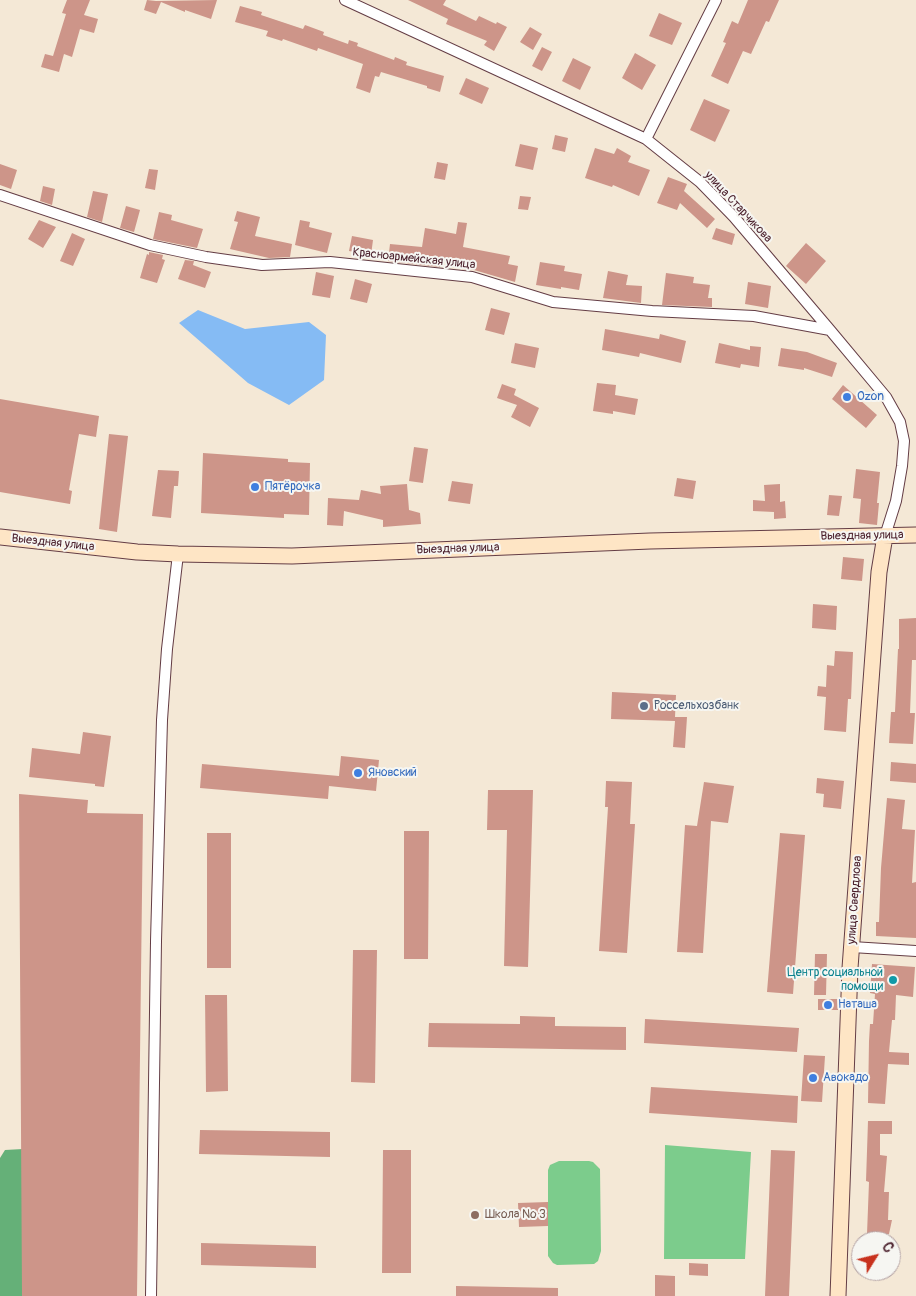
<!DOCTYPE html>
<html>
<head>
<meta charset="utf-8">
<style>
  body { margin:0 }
  #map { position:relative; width:916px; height:1296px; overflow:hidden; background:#f4e8d6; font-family:Pangolin,sans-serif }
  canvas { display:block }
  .north { position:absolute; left:851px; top:1231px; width:50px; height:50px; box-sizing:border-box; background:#f6f6f2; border:1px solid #b1a0a2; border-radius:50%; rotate:54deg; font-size:14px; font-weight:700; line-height:20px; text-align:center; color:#4a1f2b }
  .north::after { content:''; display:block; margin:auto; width:18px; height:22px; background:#c8321e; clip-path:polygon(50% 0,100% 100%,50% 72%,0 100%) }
</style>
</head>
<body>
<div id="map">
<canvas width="916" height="1296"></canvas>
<div class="north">С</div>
</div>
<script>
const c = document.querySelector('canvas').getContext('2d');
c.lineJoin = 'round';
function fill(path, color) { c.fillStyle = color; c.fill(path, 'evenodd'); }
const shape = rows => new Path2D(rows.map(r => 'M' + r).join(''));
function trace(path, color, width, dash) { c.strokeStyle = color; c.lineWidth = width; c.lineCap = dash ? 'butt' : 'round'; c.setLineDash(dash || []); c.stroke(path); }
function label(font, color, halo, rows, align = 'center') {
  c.font = font + ' Pangolin,sans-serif'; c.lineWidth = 4; c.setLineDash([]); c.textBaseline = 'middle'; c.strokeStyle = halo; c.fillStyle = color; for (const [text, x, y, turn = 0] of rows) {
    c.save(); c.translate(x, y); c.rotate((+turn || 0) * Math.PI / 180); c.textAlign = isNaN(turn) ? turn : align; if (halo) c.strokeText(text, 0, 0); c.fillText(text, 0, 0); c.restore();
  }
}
fill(shape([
  [665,1145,751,1152,745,1259,664,1259],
  [559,1161,589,1161,593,1162,600,1169,601,1251,598,1261,594,1264,557,1265,553,1263,548,1256,548,1170,550,1165]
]), '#7ccc8c');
fill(shape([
  [23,1149,25,1296,0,1296,0,1158,5,1150]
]), '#65b078');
fill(shape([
  [198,310,245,329,309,322,326,335,324,380,289,405,248,383,179,323]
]), '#85bbf4');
fill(shape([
  [67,0,90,0,84,15,98,19,94,33,80,29,72,57,64,54,59,72,41,67,45,54,53,56,66,14,62,13],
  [147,0,156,1,217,0,211,19,185,10,185,12,161,2,156,14,144,10],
  [408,0,446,0,443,5,476,21,479,16,496,24,497,22,507,27,494,51,484,45,487,41,446,24,448,19],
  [748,0,779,0,769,22,766,21,751,54,743,51,728,84,711,76,726,43,723,42,732,21,738,24],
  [240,6,262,12,261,15,303,29,305,25,324,32,323,35,348,44,349,40,358,43,357,46,394,60,395,57,407,62,406,65,444,76,440,92,427,88,427,86,381,72,379,77,375,76,370,93,356,88,363,64,318,48,317,51,283,39,282,41,266,36,268,31,235,22],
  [659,13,682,23,672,45,649,36],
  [530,27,542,34,533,50,520,42],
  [542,47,552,52,542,71,532,66],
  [635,53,656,65,642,90,622,78],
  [573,58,591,67,580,90,562,81],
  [466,78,489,88,482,104,459,94],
  [704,99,730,110,715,142,690,130],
  [555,135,568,138,565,152,552,149],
  [520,144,538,148,533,170,515,166],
  [595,148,614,154,617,148,631,156,628,162,650,170,639,196,613,185,612,187,585,178],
  [437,162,448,164,445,180,434,178],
  [0,164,17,170,11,189,0,185],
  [149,169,158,170,155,190,145,188],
  [668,177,687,184,684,191,715,219,707,228,680,203,677,210,657,203],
  [43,186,55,189,52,205,40,201],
  [93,191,108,194,102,222,87,217],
  [520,196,531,197,528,210,518,209],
  [126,206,140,210,134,232,120,228],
  [237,211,260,217,255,236,292,244,290,257,269,258,230,249,238,222,234,221],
  [159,212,172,215,171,220,203,229,197,248,153,239],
  [39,220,56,227,43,248,28,239],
  [300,220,310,222,309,227,332,233,327,253,295,245],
  [458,222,467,223,463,247,510,256,508,264,518,266,515,282,474,270,462,269,463,265,441,260,440,267,388,261,390,244,422,247,425,228,456,234],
  [716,228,735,234,732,245,712,239],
  [72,233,85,239,73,266,60,261],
  [352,236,373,240,371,255,349,251],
  [806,243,826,261,806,284,786,266],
  [149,252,163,255,162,259,165,260,157,283,140,278,147,254,149,255],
  [185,260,194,261,193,265,211,272,205,288,178,279],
  [540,262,565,266,564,271,582,274,579,290,561,287,561,289,536,285],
  [608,271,628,275,626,285,642,286,641,303,603,298],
  [316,272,334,276,330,298,312,295],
  [666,273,694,277,693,283,710,285,708,298,712,298,712,307,662,305],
  [355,279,372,284,367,303,350,299],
  [748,282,771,286,768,308,745,304],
  [491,308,510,313,504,335,485,330],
  [605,329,659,339,660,334,686,341,681,363,640,353,639,357,602,350],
  [515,343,539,348,535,368,511,363],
  [719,343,750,350,750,346,761,347,759,367,741,364,740,368,715,363],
  [781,348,807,352,837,363,832,377,804,368,804,370,778,366],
  [597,383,616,385,615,395,638,399,635,415,613,411,613,414,593,411],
  [502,384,516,389,514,395,539,408,530,427,511,417,517,405,497,398],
  [843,385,877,415,866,428,832,399],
  [0,399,99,416,96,437,79,434,69,490,72,491,70,504,0,492],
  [109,434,128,436,117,532,99,529],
  [414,447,428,449,423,483,409,481],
  [203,453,288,459,288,462,310,463,309,515,284,514,284,518,201,513],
  [856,469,880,472,877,503,879,503,877,525,859,523,861,499,853,498],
  [158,470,179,471,178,486,174,486,171,518,152,516],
  [677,478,696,481,693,499,674,496],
  [452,481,473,484,470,504,448,501],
  [407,484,409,510,420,513,421,524,383,527,383,520,344,511,343,526,327,525,328,498,359,500,361,490,381,494,380,486],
  [780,484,780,502,785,501,786,518,774,519,774,512,753,511,753,500,765,501,764,485],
  [829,495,842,496,839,516,827,515],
  [843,557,864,559,862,581,841,579],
  [813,604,837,606,836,630,812,628],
  [916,618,916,660,912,660,910,713,915,713,913,744,889,743,891,712,895,712,898,649,899,649,899,619],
  [835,651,853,652,851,699,848,699,846,732,824,730,826,697,817,696,818,686,826,687,827,665,834,666],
  [612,692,676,695,675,717,687,717,685,748,673,747,675,721,611,719],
  [83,732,111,736,104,787,95,786,95,784,29,777,32,748,80,754],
  [341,756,379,760,376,791,329,786,328,799,200,788,202,764,339,776],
  [891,762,916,764,916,783,890,781],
  [817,778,844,781,841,809,823,807,824,794,816,793],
  [606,781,632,782,630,824,635,824,627,953,599,951,608,807,605,807],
  [704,782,734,786,728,823,711,821,703,953,677,952,685,825,697,826],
  [488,790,533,790,528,967,504,966,507,830,487,830],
  [19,794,88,800,87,813,143,814,137,1296,22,1296],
  [887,798,905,800,902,829,915,830,912,883,916,882,916,938,876,936,876,922,879,922,881,868],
  [404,831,429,831,428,959,404,959],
  [207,833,231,833,231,968,207,968],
  [780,833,805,835,793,994,767,992],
  [353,950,377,950,375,1083,351,1082],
  [815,954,827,954,826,995,814,995],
  [872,964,915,967,913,997,896,995,895,1020,892,1020,889,1052,909,1053,909,1065,888,1064,885,1104,868,1103,869,1041,870,1024,873,1024,875,994,870,993],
  [205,995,227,995,228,1091,206,1092],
  [818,999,838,999,838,1010,818,1010],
  [520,1016,555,1017,555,1026,626,1027,626,1050,428,1047,429,1023,520,1024],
  [645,1019,799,1028,797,1052,644,1043],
  [804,1055,825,1056,822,1102,801,1101],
  [651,1087,798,1096,797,1123,649,1113],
  [868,1121,892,1121,892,1134,880,1134,880,1155,887,1156,884,1192,889,1192,888,1220,892,1220,889,1234,867,1234,869,1182,866,1181],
  [200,1130,330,1132,330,1157,199,1154],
  [383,1150,411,1150,411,1273,382,1273],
  [771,1150,795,1151,789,1296,765,1296],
  [548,1202,548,1226,519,1227,518,1203],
  [201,1243,316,1246,316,1268,201,1265],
  [689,1263,708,1264,708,1276,689,1275],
  [655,1275,675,1276,675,1296,655,1296],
  [456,1286,558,1288,558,1296,456,1296]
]), '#cd9589');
const street = shape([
  [345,0,646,139,700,182,734,217,830,330,886,397,900,422,904,441,902,466,896,501,885,536],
  [646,139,716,0],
  [0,195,150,245,206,257,262,265,330,262,472,277,553,302,652,311,754,316,830,330],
  [852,947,916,951],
  [151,1296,156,941,162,720,167,649,178,554]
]);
const secondary = shape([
  [0,537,137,552,178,554,292,556,650,541,916,535],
  [838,1296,850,968,879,572,885,536]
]);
trace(street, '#643d45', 12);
trace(secondary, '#643d45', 17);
trace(street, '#fff', 10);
trace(secondary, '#fee5c5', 15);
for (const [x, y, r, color] of [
  [847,397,5,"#3f7fe0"],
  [255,487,5,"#3f7fe0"],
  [644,706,5,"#5c6f8a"],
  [358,773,5,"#3f7fe0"],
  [893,980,5,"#0f9aa8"],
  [828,1005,5,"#3f7fe0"],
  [813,1078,5,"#3f7fe0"],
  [475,1215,5,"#8d6e63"]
]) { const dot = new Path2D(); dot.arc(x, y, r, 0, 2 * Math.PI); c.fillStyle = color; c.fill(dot); trace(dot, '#f6f6f2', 2); }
label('12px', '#4a1f2b', '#f6f6f2', [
  ["улица Старчикова",738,207,47],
  ["Красноармейская улица",414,259,6],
  ["Выездная улица",862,536,-1],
  ["Выездная улица",53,543,6],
  ["Выездная улица",458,549,-2],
  ["улица Свердлова",855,900,-86]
]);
label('12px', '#366cbe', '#f6f6f2', [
  ["Ozon",857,397],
  ["Пятёрочка",265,487],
  ["Яновский",368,773],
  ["Наташа",838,1005],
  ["Авокадо",823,1078]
], 'left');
label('12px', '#4e5e75', '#f6f6f2', [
  ["Россельхозбанк",654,706]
], 'left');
label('12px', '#0d838f', '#f6f6f2', [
  ["Центр социальной",883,973],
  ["помощи",883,987]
], 'right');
label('12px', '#785e54', '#f6f6f2', [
  ["Школа № 3",485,1215]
], 'left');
</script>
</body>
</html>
